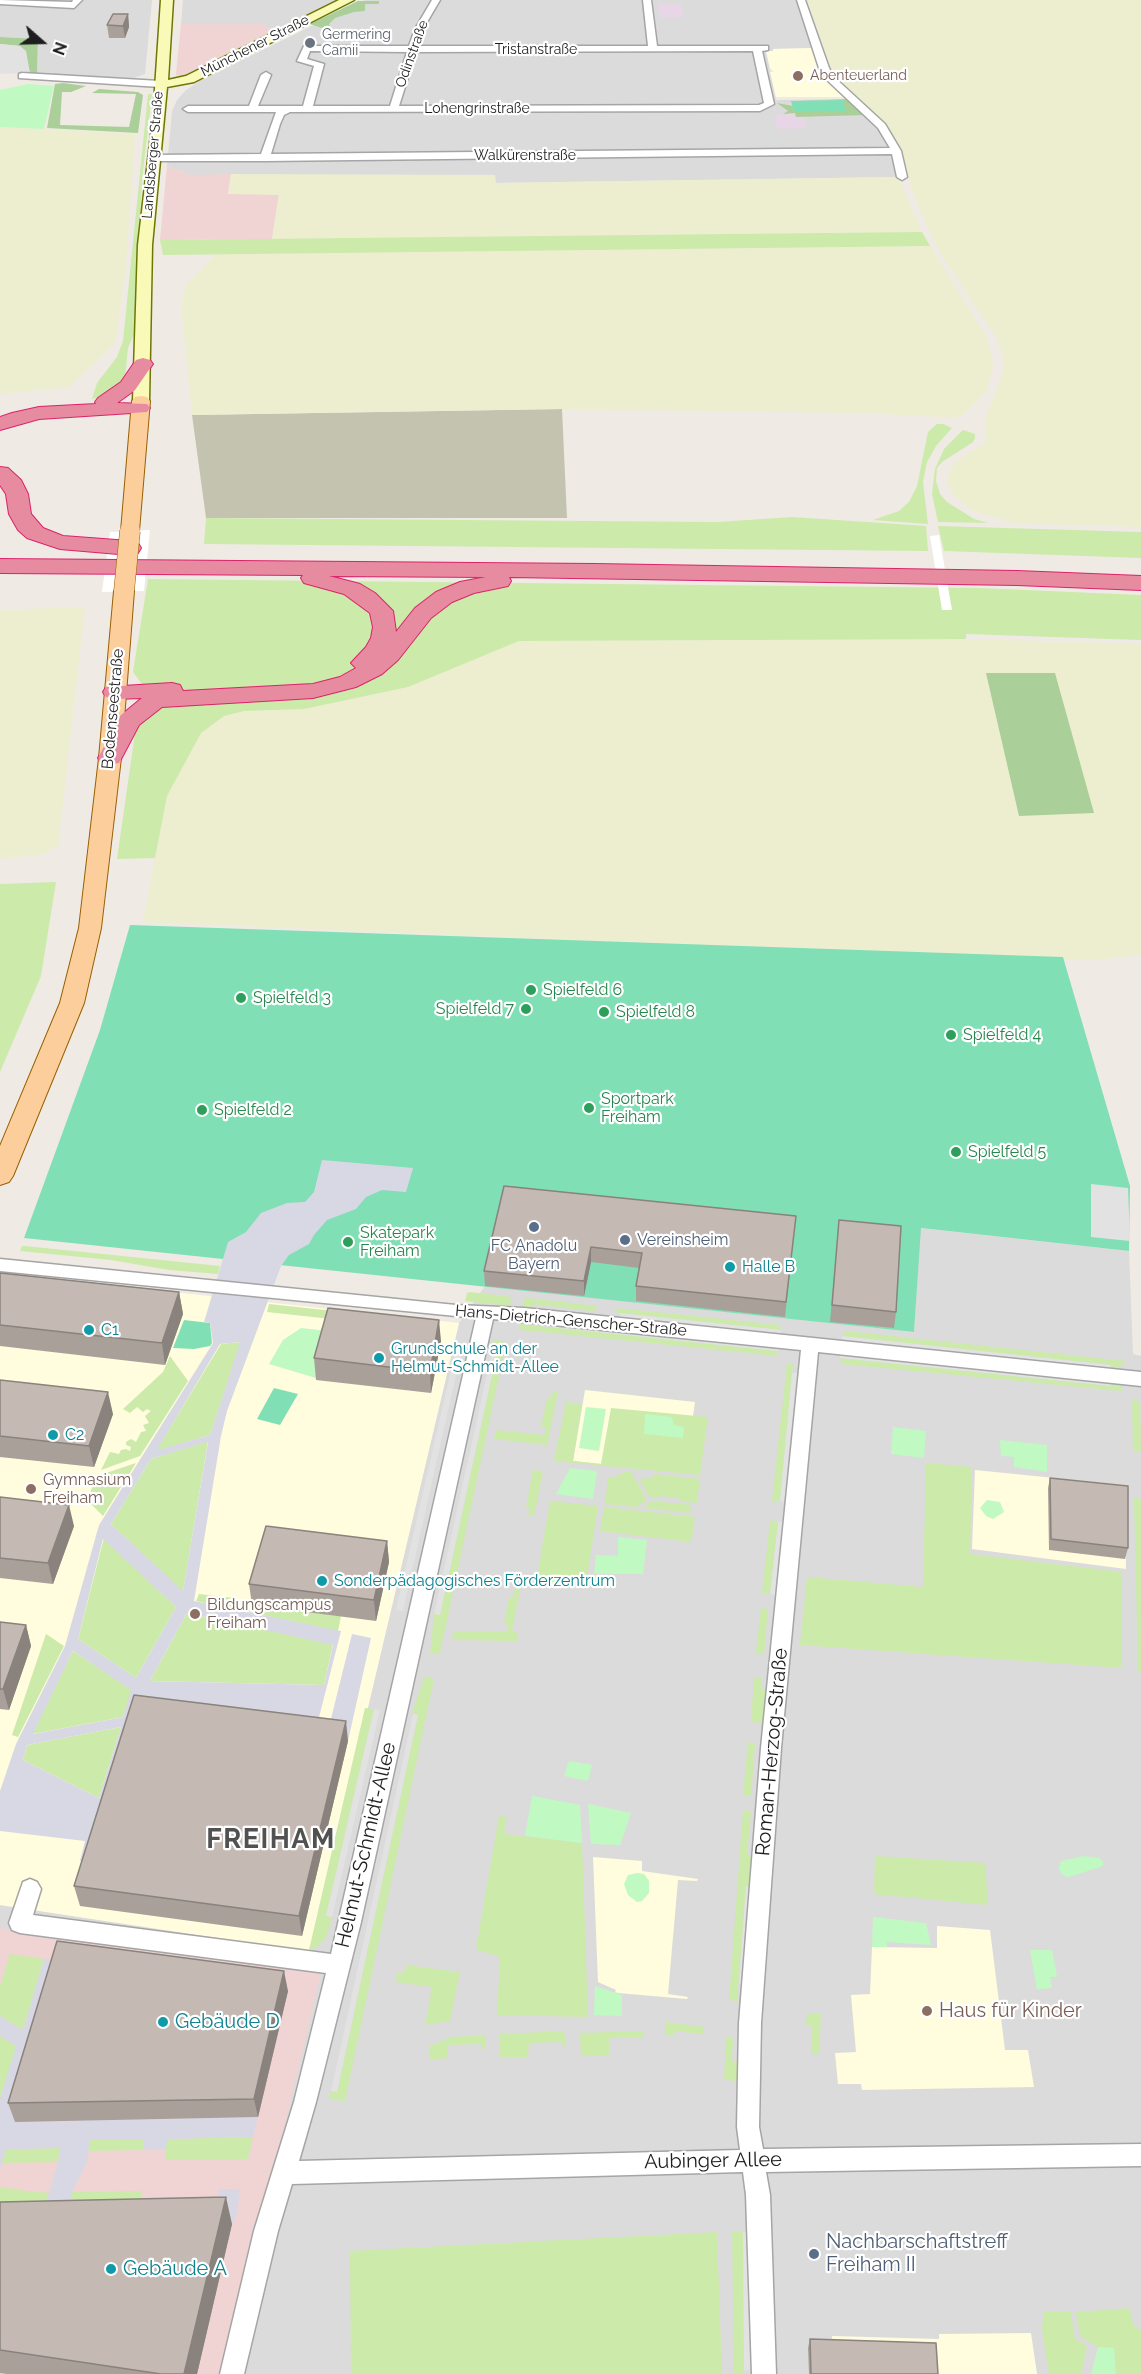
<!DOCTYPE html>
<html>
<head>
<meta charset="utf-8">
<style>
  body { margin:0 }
  #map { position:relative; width:1141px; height:2374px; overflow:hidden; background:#efebe4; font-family:Raleway,sans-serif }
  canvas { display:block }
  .north { position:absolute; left:12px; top:12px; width:60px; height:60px; -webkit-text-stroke:4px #fff; paint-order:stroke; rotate:110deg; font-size:16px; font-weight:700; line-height:24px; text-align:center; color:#1e1e1e }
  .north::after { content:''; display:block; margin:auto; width:21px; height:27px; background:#1e1e1e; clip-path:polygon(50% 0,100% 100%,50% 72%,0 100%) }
</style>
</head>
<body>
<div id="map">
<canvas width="1141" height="2374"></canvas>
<div class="north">N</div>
</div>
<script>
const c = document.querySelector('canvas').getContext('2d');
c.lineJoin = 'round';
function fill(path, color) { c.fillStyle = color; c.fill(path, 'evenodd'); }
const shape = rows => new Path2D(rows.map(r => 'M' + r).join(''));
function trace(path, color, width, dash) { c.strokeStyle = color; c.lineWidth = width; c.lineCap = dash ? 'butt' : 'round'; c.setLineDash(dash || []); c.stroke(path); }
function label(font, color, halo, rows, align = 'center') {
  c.font = font + ' Raleway,sans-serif'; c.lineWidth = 4.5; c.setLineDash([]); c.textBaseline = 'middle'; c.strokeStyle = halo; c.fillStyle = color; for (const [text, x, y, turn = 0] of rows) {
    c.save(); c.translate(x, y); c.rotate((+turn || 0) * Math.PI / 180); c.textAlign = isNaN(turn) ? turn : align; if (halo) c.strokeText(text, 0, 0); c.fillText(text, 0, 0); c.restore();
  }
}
fill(shape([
  [0,0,152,0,145,74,134,78,37,74,38,39,0,37],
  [183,0,335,0,275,30,265,28,266,23,181,23],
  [365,0,799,0,813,48,773,49,773,51,766,51,776,100,850,99,879,124,902,177,495,183,495,175,190,175,167,166,172,111,177,100,185,91,201,80],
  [920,1228,1129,1251,1133,1354,1141,1356,1141,2374,0,2374,0,1905,310,1952,459,1323,485,1286,914,1332]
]), '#dcdbdb');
fill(shape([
  [181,23,266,23,266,28,275,30,182,77,176,75],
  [167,166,190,175,231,174,228,194,279,194,272,239,160,240],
  [0,1928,321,1973,226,2374,0,2374]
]), '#f0d3d3');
fill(shape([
  [681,3,684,17,660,18,658,4],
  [795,113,796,117,804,117,807,128,777,129,774,117,780,114]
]), '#e8d5e5');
fill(shape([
  [813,48,826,79,848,97,776,97,770,72,774,72,770,68,766,51,773,51,773,49],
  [135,1288,459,1323,310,1952,0,1905,0,1297],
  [585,1390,695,1402,685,1473,573,1461],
  [975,1470,1124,1485,1126,1569,972,1549],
  [593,1857,642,1861,642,1871,698,1879,697,1881,678,1880,668,1994,688,1997,687,1999,618,1993,615,1992,616,1990,598,1982],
  [937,1926,990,1930,1005,2050,1028,2050,1034,2087,862,2090,861,2084,838,2084,835,2053,856,2052,851,1995,870,1994,872,1947,937,1948],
  [1031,2333,1037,2374,936,2374,833,2349,832,2336,939,2339,939,2334]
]), '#fffddd');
fill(shape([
  [562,409,567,518,206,518,192,415]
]), '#c4c3af');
fill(shape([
  [806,0,1141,0,1141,527,1015,523,971,510,951,492,947,480,954,463,986,442,986,415,1001,381,1004,362,998,340,939,251,920,210,901,158,901,150,888,129,834,77],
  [0,127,135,134,126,265,115,343,69,387,0,394],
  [231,174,495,175,496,183,898,177,922,232,272,239,279,195,228,194],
  [930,246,986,336,992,356,993,367,986,391,963,415,955,418,864,413,562,409,192,415,181,305,186,286,216,254],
  [85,607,58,846,41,855,0,858,0,610],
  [966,639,1141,644,1141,955,1094,960,1060,960,143,922,167,796,201,733,224,716,244,711,304,709,408,687,519,641]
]), '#edeecf');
fill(shape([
  [148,94,152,94,142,180,134,334,128,348,125,379,104,396,92,399,97,383,117,357,123,341],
  [922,232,930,246,163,255,160,240],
  [937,424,943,424,952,428,936,446,927,462,923,482,928,524,873,520,899,511,909,502,917,486,928,432],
  [963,430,975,434,975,438,973,442,942,462,937,468,936,481,940,494,947,502,974,519,988,523,938,522,932,494,935,469,944,449],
  [792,517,926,526,928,551,204,544,206,518,718,522],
  [938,526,1141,532,1141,558,944,551],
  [148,579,979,588,1141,595,1141,640,966,634,966,639,519,641,408,687,304,709,244,711,224,716,201,733,167,796,155,858,117,859,142,684,133,672],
  [56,882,41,976,0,1072,0,884],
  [22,1246,25,1246,220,1266,218,1274,169,1270,111,1260,20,1251],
  [470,1292,511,1297,510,1306,465,1301,467,1293],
  [527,1298,597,1306,596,1310,592,1311,533,1304,531,1308,523,1307,524,1299],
  [269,1304,362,1314,359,1322,267,1312],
  [617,1308,780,1325,781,1330,620,1313,616,1312],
  [520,1324,778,1351,778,1356,521,1330,519,1329],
  [845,1331,1125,1361,1125,1364,1111,1369,1111,1365,842,1336],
  [494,1339,506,1343,440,1653,430,1654,434,1614,440,1614,498,1348,493,1347],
  [241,1342,210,1435,156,1451,221,1344],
  [170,1356,188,1381,140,1456,101,1470,110,1452,119,1454,121,1450,126,1449,130,1451,131,1447,126,1445,126,1442,131,1439,136,1442,141,1432,146,1431,143,1425,149,1423,145,1416,151,1411,147,1409,143,1412,137,1407,130,1413,123,1409,163,1372],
  [840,1358,1111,1386,1111,1382,1121,1384,1121,1391,842,1364],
  [787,1363,793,1364,780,1501,772,1501],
  [553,1391,558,1391,547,1445,494,1439,496,1430,544,1435,546,1427,541,1427,547,1398,551,1398],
  [1132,1400,1140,1401,1141,1452,1133,1451],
  [566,1402,582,1404,573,1461,601,1464,611,1408,708,1417,700,1475,554,1461],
  [208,1441,183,1592,111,1524,151,1459],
  [136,1463,103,1516,87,1500,97,1476],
  [926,1463,972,1467,970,1554,1122,1572,1122,1668,800,1645,807,1577,923,1587],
  [533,1470,543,1471,534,1516,528,1516,530,1508,526,1507],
  [626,1471,631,1472,647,1500,637,1507,605,1504,608,1478,614,1478],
  [655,1474,700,1479,697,1503,680,1501,680,1498,660,1496,659,1498,650,1498,639,1479,652,1478],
  [1134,1498,1141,1499,1141,1672,1138,1672],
  [550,1501,598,1506,586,1584,536,1583],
  [651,1501,691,1505,690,1513,643,1508],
  [604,1507,695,1517,691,1542,600,1531],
  [770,1521,778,1522,770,1594,762,1593],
  [104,1538,176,1607,136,1678,78,1639],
  [515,1588,520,1589,512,1632,518,1632,517,1641,452,1640,454,1631,507,1632,508,1624,504,1623,509,1597,513,1597],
  [199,1594,234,1598,231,1609,196,1601],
  [252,1605,341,1616,338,1631,248,1612],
  [761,1608,768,1609,764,1654,756,1653],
  [187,1613,333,1644,324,1685,150,1681],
  [46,1634,64,1646,18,1737,12,1735],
  [73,1651,132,1690,123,1717,32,1734],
  [425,1676,434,1679,345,2101,329,2099,331,2091,337,2092,418,1715,413,1714,413,1710],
  [754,1677,762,1678,762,1690,769,1691,767,1723,751,1722],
  [365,1708,374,1709,326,1916,332,1917,326,1938,317,1947,309,1950],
  [121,1727,99,1798,23,1760,27,1745],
  [748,1742,755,1744,751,1795,743,1795],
  [743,1810,751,1811,747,1855,754,1856,752,1887,746,1887,737,2001,729,2000],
  [499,1816,507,1817,504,1834,582,1843,588,2017,497,2015,500,1957,476,1949],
  [875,1856,985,1863,988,1905,874,1894],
  [10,1954,44,1959,23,2030,0,2016,0,1986],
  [406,1965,460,1972,450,2021,425,2025,432,1987,396,1982,397,1972,404,1973],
  [807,2013,821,2014,819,2053,811,2054,812,2026,806,2025],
  [666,2022,704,2027,703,2034,675,2031,674,2036,665,2035],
  [564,2031,566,2046,562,2046,561,2042,529,2043,528,2057,500,2057,500,2034],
  [643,2031,643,2037,609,2037,609,2055,581,2056,580,2033],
  [486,2035,485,2048,482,2049,481,2044,448,2045,447,2058,429,2060,430,2046,451,2037],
  [0,2036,17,2046,0,2099],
  [726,2037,733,2038,732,2061,739,2061,739,2082,724,2079],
  [253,2137,248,2159,165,2160,167,2139],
  [144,2139,143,2150,88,2151,90,2140],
  [60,2148,58,2162,2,2163,6,2149],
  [0,2187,27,2191,49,2193,44,2210,0,2209],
  [142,2191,141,2202,69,2208,72,2192],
  [717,2232,722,2374,351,2374,350,2251],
  [732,2232,743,2232,744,2374,734,2374],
  [1129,2308,1133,2324,1141,2331,1141,2374,1116,2374,1114,2348,1098,2347,1080,2336,1076,2312],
  [1044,2312,1071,2312,1075,2339,1087,2346,1081,2374,1049,2374,1042,2329]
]), '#cceaa9');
fill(shape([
  [358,1,379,1,379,4,365,4,365,11,354,12,335,18,329,24,330,26,322,28,310,24],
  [0,37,38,39,37,74,24,73,30,73,20,46,0,44],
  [63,83,86,86,71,92,62,92,60,125,129,127,136,94,92,93,99,89,138,92,143,95,138,133,47,128,55,84],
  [850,99,867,115,796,117,795,113,783,114,788,111,777,103,793,106,794,112,843,100,776,102],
  [986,673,1055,673,1094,813,1019,816]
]), '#aacf98');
fill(shape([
  [28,84,54,86,44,129,0,127,0,90],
  [301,1328,328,1331,316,1378,269,1364,283,1340],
  [586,1407,606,1409,599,1451,579,1448],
  [645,1414,672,1417,674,1425,684,1427,683,1438,644,1434],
  [893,1427,926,1431,924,1458,891,1454],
  [1000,1440,1047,1445,1047,1472,1014,1467,1014,1457,1001,1456],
  [570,1468,597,1471,593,1499,556,1494],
  [987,1500,1000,1502,1004,1512,993,1519,986,1516,980,1508],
  [618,1537,647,1540,643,1574,594,1574,596,1555,618,1556],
  [569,1761,592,1765,588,1781,564,1776],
  [532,1796,580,1805,582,1843,525,1836],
  [588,1804,631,1813,620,1845,591,1844],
  [1084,1856,1099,1858,1103,1862,1103,1866,1073,1876,1067,1877,1062,1874,1059,1869,1061,1861],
  [637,1873,644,1874,649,1881,649,1893,642,1901,637,1902,628,1895,624,1884,628,1875],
  [873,1917,926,1923,931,1945,887,1942,887,1947,872,1947],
  [1030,1950,1052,1950,1057,1977,1050,1977,1052,1988,1037,1989],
  [595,1986,622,1995,622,2016,594,2015],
  [1098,2347,1114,2348,1116,2374,1091,2374]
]), '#c0fac2');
fill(shape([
  [843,100,846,111,794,112,791,101],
  [130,925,1063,957,1130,1186,1129,1251,921,1228,914,1332,24,1238,100,1030],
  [184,1320,210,1323,212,1343,210,1346,194,1349,173,1348],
  [274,1388,298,1394,280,1425,257,1419]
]), '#81dfb6');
fill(shape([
  [0,44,20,46,26,51,30,73,0,74],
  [1091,1184,1128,1188,1130,1241,1091,1237],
  [620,1313,781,1330,780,1334,619,1318],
  [521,1320,779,1347,778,1351,520,1324],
  [842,1336,1111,1365,1111,1369,842,1341],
  [457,1344,463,1344,403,1611,396,1610],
  [493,1347,498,1347,440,1615,434,1614],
  [840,1353,1111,1382,1111,1386,840,1358],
  [792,1373,798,1373,785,1502,780,1501],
  [778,1522,783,1522,776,1595,770,1594],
  [374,1709,380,1710,332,1917,326,1916],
  [413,1714,418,1715,337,2092,331,2091],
  [746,1886,752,1887,745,1985,739,1984],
  [743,2232,749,2232,752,2370,744,2370]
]), '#e2e2e2');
fill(shape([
  [322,1160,413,1168,406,1192,382,1190,366,1197,356,1209,327,1220,314,1235,309,1244,289,1255,281,1266,227,1411,221,1436,194,1601,341,1631,314,1737,93,1863,80,1861,85,1841,0,1831,0,1791,16,1744,65,1646,99,1525,213,1343,210,1323,204,1322,228,1242,246,1232,261,1213,287,1203,305,1202,314,1192],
  [240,1342,210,1435,157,1450,220,1344],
  [207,1442,208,1442,183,1591,111,1524,151,1459],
  [103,1539,176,1607,136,1678,78,1639],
  [187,1613,333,1645,324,1685,150,1681],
  [73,1651,131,1690,123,1717,33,1734],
  [121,1727,99,1798,23,1760,27,1745],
  [352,1634,371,1638,348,1741,326,1739],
  [44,1959,63,1960,134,2119,258,2117,253,2137,167,2139,166,2149,143,2150,144,2139,90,2140,87,2162,72,2192,69,2208,218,2200,219,2189,240,2189,237,2215,232,2224,44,2210,58,2162,60,2148,6,2149,0,2170,0,2099,16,2046,0,2036,0,2016,23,2030]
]), '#d8d8e5');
fill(shape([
  [150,530,144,591,102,592,110,532],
  [939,535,952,610,942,610,930,536]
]), '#fff');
const street = shape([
  [0,0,72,2,73,0,82,0,74,8,0,4,0,0],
  [432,0,440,0,423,29,418,46,648,46,643,0,651,0,657,46,768,46,768,50,762,51,774,104,760,111,290,112,284,115,280,124,271,154,890,148,878,128,828,81,819,68,797,0,805,0,829,68,834,77,885,124,901,151,907,177,902,180,897,177,892,154,265,161,154,161,149,158,154,155,261,154,276,112,188,112,183,109,188,106,249,106,261,75,266,72,271,75,258,106,303,106,314,66,297,61,304,46,409,46,415,29,432,0],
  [310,51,407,52,390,106,313,106,324,64,307,59,310,51],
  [753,51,764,103,759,105,399,106,416,52,753,51],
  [22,73,160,81,165,84,160,87,19,78,19,74,22,73],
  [0,1259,456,1305,524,1308,1141,1372,1141,1386,818,1352,781,1748,761,2023,759,2127,763,2149,1141,2144,1141,2166,766,2172,770,2195,776,2374,752,2374,746,2195,743,2172,292,2184,278,2231,244,2374,220,2374,254,2231,294,2102,326,1973,20,1933,12,1930,9,1923,23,1882,30,1879,37,1882,41,1889,33,1915,331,1954,476,1318,0,1271,0,1259],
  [493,1319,801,1350,761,1748,739,2023,737,2127,740,2150,299,2161,316,2102,361,1922,493,1319]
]);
const secondary = shape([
  [161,0,173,0,168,80,186,76,339,0,354,0,194,82,167,87,152,245,149,401,141,406,133,401,138,245,153,118,161,0]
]);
const primary = shape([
  [141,396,147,397,150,401,139,531,137,535,130,537,123,535,121,531,132,401,135,397,141,396],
  [124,585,131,587,134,591,121,758,101,928,84,1003,13,1176,9,1182,0,1185,0,1146,60,1003,79,928,99,758,114,591,117,587,124,585]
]);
const highway = shape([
  [143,358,150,360,153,364,135,390,117,403,147,404,150,408,147,412,39,419,0,430,0,417,12,413,39,407,96,404,95,402,98,398,121,382,136,360,143,358],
  [0,467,8,468,21,480,28,494,31,514,43,528,63,536,130,541,138,543,141,548,138,553,130,555,60,549,27,538,18,530,9,514,6,494,0,485,0,467],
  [0,559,595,564,1017,571,1141,576,1141,590,1017,585,509,577,511,581,508,586,474,593,452,602,431,618,398,660,382,674,356,687,313,698,162,707,139,725,119,763,110,765,101,763,98,758,120,716,142,698,115,699,106,697,103,692,106,687,172,683,180,685,183,691,313,684,340,677,356,668,351,663,366,647,371,638,373,627,370,613,344,594,304,583,301,578,303,575,0,573,0,559],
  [329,576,486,577,460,582,436,592,415,608,396,632,393,611,375,593,360,584,329,576]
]);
trace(street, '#a5a5a5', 3);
trace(secondary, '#6e7604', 3);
trace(primary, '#985f00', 2);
trace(highway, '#db236a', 2);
fill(street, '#fff');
fill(secondary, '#f9fab7');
fill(primary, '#fcce9b');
fill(highway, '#e78ba0');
const primaryBridge = shape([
  [124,591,130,531]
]);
trace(primaryBridge, '#985f00', 21, []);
trace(primaryBridge, '#fcce9b', 20);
fill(shape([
  [128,14,129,27,125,38,109,38,107,25],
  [504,1186,796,1216,785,1317,636,1301,636,1286,639,1268,591,1262,584,1296,485,1286,484,1271],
  [839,1220,896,1312,894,1328,830,1322],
  [0,1273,179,1292,183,1314,165,1365,0,1346],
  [441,1341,431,1393,316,1380,314,1358],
  [0,1380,113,1414,94,1467,0,1457],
  [1050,1478,1128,1548,1125,1559,1049,1550,1048,1488],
  [0,1497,74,1526,53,1584,0,1578],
  [387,1541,389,1562,376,1621,252,1605,249,1584],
  [0,1622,26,1625,31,1646,9,1710,0,1709],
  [348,1741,302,1936,80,1906,74,1886],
  [288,1991,258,2117,15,2122,8,2103],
  [0,2202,232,2224,197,2374,7,2374,0,2373],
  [810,2339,938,2374,809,2374,808,2348]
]), '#a9a09a');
fill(shape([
  [128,14,129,27,125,38,123,26],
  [591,1247,591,1262,584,1296,584,1281],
  [179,1292,183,1314,165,1365,162,1343],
  [439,1320,441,1341,431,1393,430,1372],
  [108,1392,113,1414,94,1467,89,1446],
  [69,1505,74,1526,53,1584,48,1563],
  [387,1541,389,1562,376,1621,374,1600],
  [26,1625,31,1646,9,1710,3,1689],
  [346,1721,348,1741,302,1936,299,1916],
  [284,1971,288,1991,258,2117,254,2099],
  [226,2197,232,2224,197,2374,184,2374]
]), '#89827d');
const building = shape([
  [113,14,128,14,123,26,107,25,113,14],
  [504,1186,796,1216,786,1302,636,1286,642,1253,591,1247,584,1281,484,1271,504,1186],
  [839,1220,901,1226,896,1312,832,1305,839,1220],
  [0,1273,179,1292,162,1343,0,1325,0,1273],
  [328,1308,439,1320,430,1372,314,1358,328,1308],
  [0,1380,108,1392,89,1446,0,1436,0,1380],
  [1050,1478,1128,1486,1128,1548,1051,1539,1050,1478],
  [0,1497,69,1505,48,1563,0,1558,0,1497],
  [266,1526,387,1541,374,1600,249,1584,266,1526],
  [0,1622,26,1625,3,1689,0,1689,0,1622],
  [134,1695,346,1721,299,1916,74,1886,134,1695],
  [57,1941,284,1971,254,2099,8,2103,57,1941],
  [226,2197,184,2374,161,2374,0,2350,0,2202,226,2197],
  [810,2339,936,2343,938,2374,811,2374,810,2339]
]);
fill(building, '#c4bab3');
trace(building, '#89827d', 1.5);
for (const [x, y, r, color] of [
  [310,43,6,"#6b7280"],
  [798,76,6,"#8d6e63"],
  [531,990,6,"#2e9e5b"],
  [241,998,6,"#2e9e5b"],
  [526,1009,6,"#2e9e5b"],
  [604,1012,6,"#2e9e5b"],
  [951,1035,6,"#2e9e5b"],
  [589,1108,6,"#2e9e5b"],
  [202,1110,6,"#2e9e5b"],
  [956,1152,6,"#2e9e5b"],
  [534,1227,6,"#5c6f8a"],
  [625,1240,6,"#5c6f8a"],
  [348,1242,6,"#2e9e5b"],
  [730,1267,6,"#0f9aa8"],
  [89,1330,6,"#0f9aa8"],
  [379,1358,6,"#0f9aa8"],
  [53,1435,6,"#0f9aa8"],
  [31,1489,6,"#8d6e63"],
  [322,1581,6,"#0f9aa8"],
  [195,1614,6,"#8d6e63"],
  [927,2011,6,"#8d6e63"],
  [163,2022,6,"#0f9aa8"],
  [814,2254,6,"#5c6f8a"],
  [111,2269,6,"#0f9aa8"]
]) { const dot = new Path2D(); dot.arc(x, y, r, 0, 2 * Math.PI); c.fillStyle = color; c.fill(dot); trace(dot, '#fff', 2); }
label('14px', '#5b616d', '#fff', [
  ["Germering",322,35],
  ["Camii",322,51]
], 'left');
label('14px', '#1e1e1e', '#fff', [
  ["Münchener Straße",255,46,-27],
  ["Tristanstraße",536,50],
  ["Odinstraße",412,54,-70],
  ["Lohengrinstraße",477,109],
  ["Landsberger Straße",153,155,-85],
  ["Walkürenstraße",525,156]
]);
label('14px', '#785e54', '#fff', [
  ["Abenteuerland",810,76]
], 'left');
label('16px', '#1e1e1e', '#fff', [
  ["Bodenseestraße",113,709,-85],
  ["Hans-Dietrich-Genscher-Straße",571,1321,5]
]);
label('16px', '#27864d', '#fff', [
  ["Spielfeld 6",543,990],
  ["Spielfeld 3",253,998],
  ["Spielfeld 7",514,1009,"right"],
  ["Spielfeld 8",616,1012],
  ["Spielfeld 4",963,1035],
  ["Sportpark",601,1099],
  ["Freiham",601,1117],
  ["Spielfeld 2",214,1110],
  ["Spielfeld 5",968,1152],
  ["Skatepark",360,1233],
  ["Freiham",360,1251]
], 'left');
label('16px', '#4e5e75', '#fff', [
  ["Vereinsheim",637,1240],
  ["FC Anadolu",534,1246,"center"],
  ["Bayern",534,1264,"center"]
], 'left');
label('16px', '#0d838f', '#fff', [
  ["Halle B",742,1267],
  ["C1",101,1330],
  ["Grundschule an der",391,1349],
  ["Helmut-Schmidt-Allee",391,1367],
  ["C2",65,1435],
  ["Sonderpädagogisches Förderzentrum",334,1581]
], 'left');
label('16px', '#785e54', '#fff', [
  ["Gymnasium",43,1480],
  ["Freiham",43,1498],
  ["Bildungscampus",207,1605],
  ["Freiham",207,1623]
], 'left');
label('20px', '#1e1e1e', '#fff', [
  ["Roman-Herzog-Straße",772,1752,-85],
  ["Helmut-Schmidt-Allee",366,1845,-77],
  ["Aubinger Allee",713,2161,-1]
]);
label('20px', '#785e54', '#fff', [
  ["Haus für Kinder",939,2011]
], 'left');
label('20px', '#0d838f', '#fff', [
  ["Gebäude D",175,2022],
  ["Gebäude A",123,2269]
], 'left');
label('20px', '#4e5e75', '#fff', [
  ["Nachbarschaftstreff",826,2242],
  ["Freiham II",826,2265]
], 'left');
c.letterSpacing = '1.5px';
label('bold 27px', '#515151', '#fff', [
  ["FREIHAM",271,1840]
]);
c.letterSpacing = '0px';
</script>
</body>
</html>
